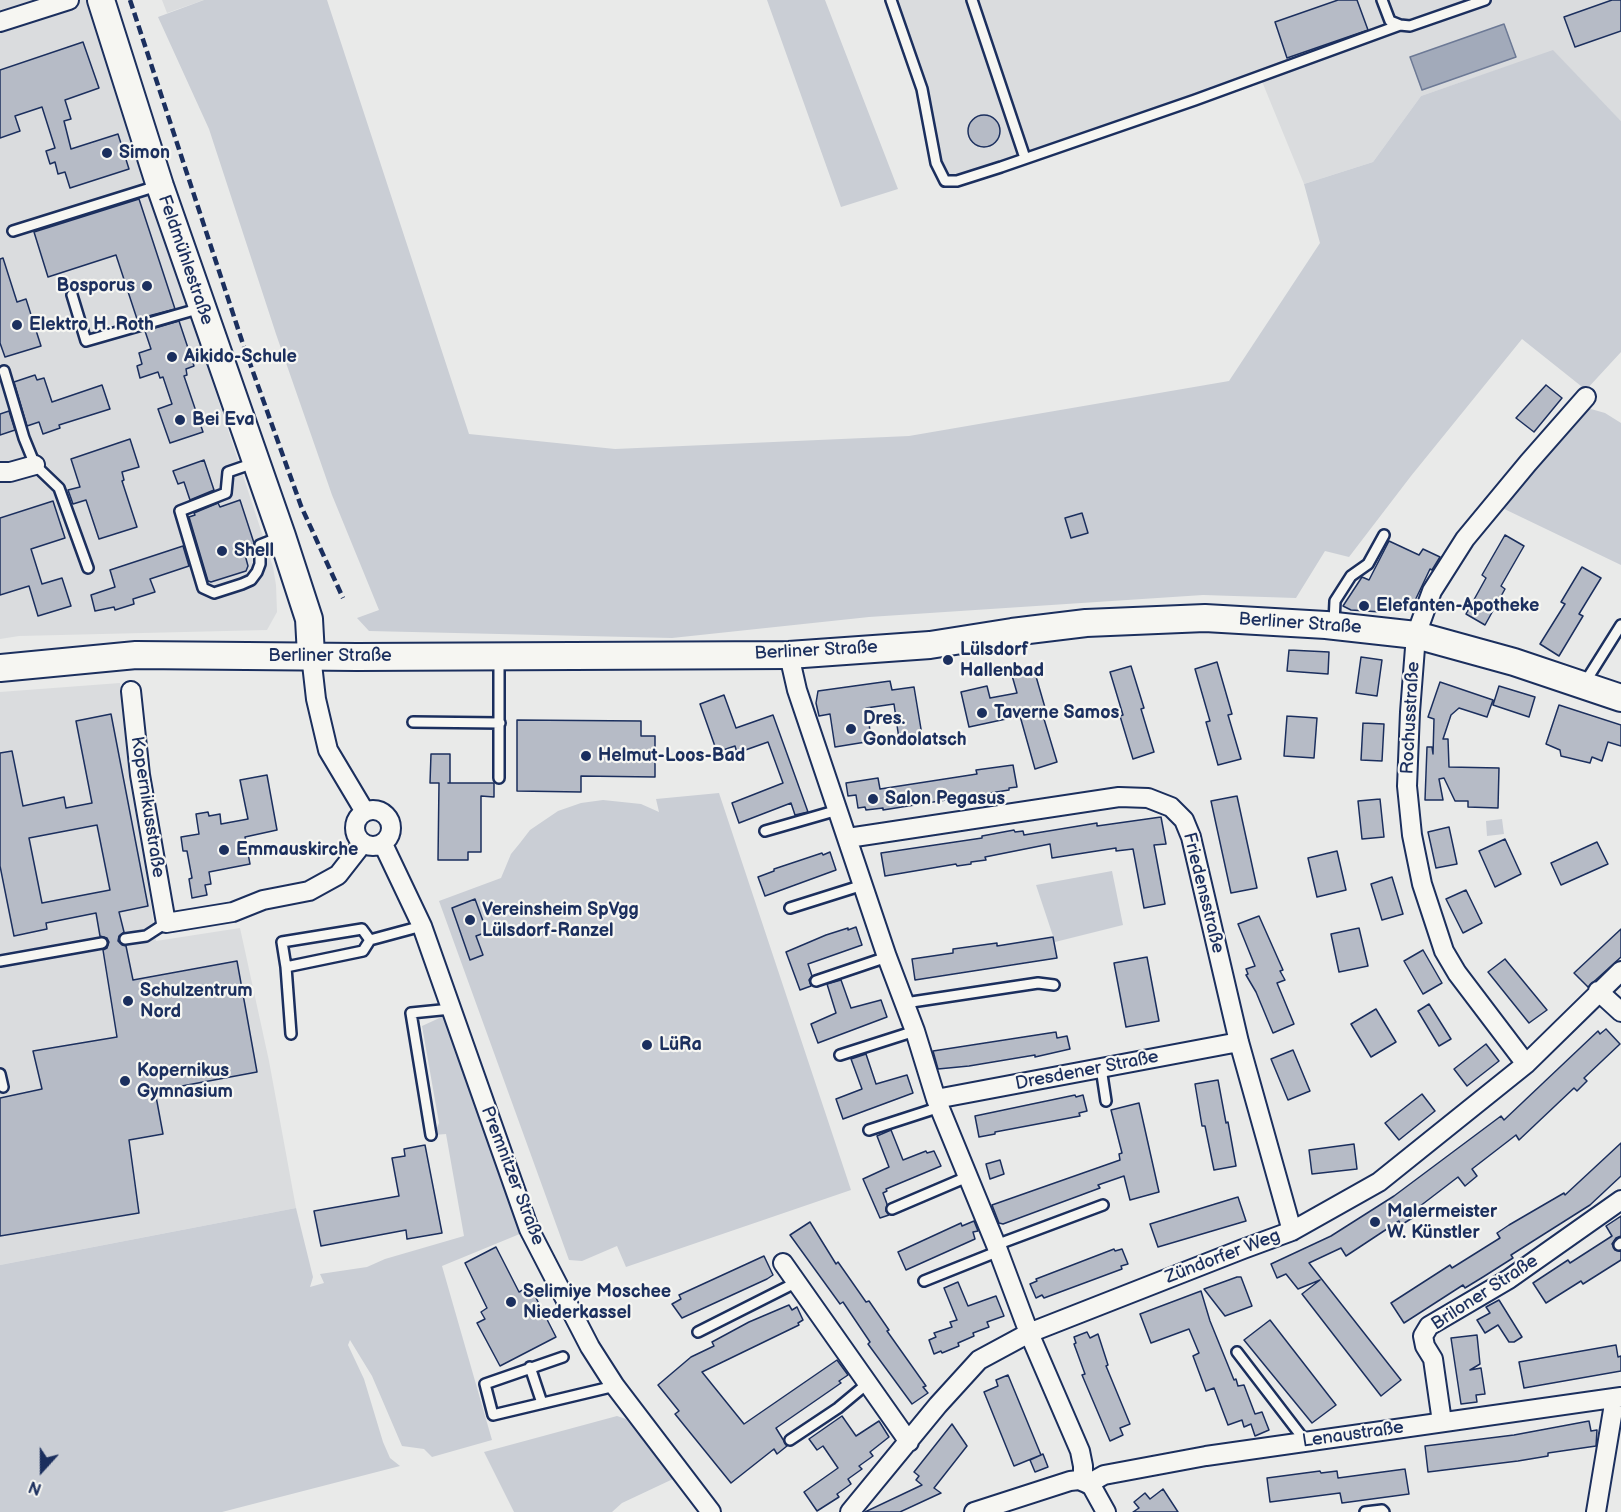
<!DOCTYPE html>
<html>
<head>
<meta charset="utf-8">
<style>
  body { margin:0 }
  #map { position:relative; width:1621px; height:1512px; overflow:hidden; background:#e9eae9; font-family:"Balsamiq Sans",sans-serif }
  canvas { display:block }
  .north { position:absolute; left:12px; top:1440px; width:60px; height:60px; -webkit-text-stroke:4px #f6f6f2; paint-order:stroke; rotate:201deg; font-size:16px; font-weight:700; line-height:24px; text-align:center; color:#1b2f5e }
  .north::after { content:''; display:block; margin:auto; width:21px; height:27px; background:#1b2f5e; clip-path:polygon(50% 0,100% 100%,50% 72%,0 100%) }
</style>
</head>
<body>
<div id="map">
<canvas width="1621" height="1512"></canvas>
<div class="north">N</div>
</div>
<script>
const c = document.querySelector('canvas').getContext('2d');
c.lineJoin = 'round';
function fill(path, color) { c.fillStyle = color; c.fill(path, 'evenodd'); }
const shape = rows => new Path2D(rows.map(r => 'M' + r).join(''));
function trace(path, color, width, dash) { c.strokeStyle = color; c.lineWidth = width; c.lineCap = dash ? 'butt' : 'round'; c.setLineDash(dash || []); c.stroke(path); }
function label(font, color, halo, rows, align = 'center') {
  c.font = font + ' "Balsamiq Sans",sans-serif'; c.lineWidth = 4.5; c.setLineDash([]); c.textBaseline = 'middle'; c.strokeStyle = halo; c.fillStyle = color; for (const [text, x, y, turn = 0] of rows) {
    c.save(); c.translate(x, y); c.rotate((+turn || 0) * Math.PI / 180); c.textAlign = isNaN(turn) ? turn : align; if (halo) c.strokeText(text, 0, 0); c.fillText(text, 0, 0); c.restore();
  }
}
fill(shape([
  [0,0,87,0,273,567,276,585,277,612,267,630,19,636,0,639],
  [162,0,204,0,167,13],
  [885,0,1621,0,1621,121,1553,51,1421,96,1373,162,1304,184,1261,79,950,185],
  [1410,57,1516,57,1422,90],
  [120,683,156,941,240,928,269,1061,296,1208,0,1265,0,692]
]), '#dadcde');
fill(shape([
  [204,0,327,0,469,434,615,449,909,436,1229,381,1320,243,1304,184,1373,162,1421,96,1553,50,1621,121,1621,352,1586,390,1522,339,1411,476,1349,557,1325,551,1296,598,1203,595,869,617,672,638,369,631,357,618,379,610,332,495,276,334,209,129,158,17],
  [767,0,825,0,898,189,841,207],
  [1584,407,1605,413,1621,423,1621,565,1496,505],
  [719,793,851,1190,626,1267,617,1246,582,1261,569,1260,439,901,501,878,511,854,520,843,530,830,558,811,581,803,603,800,641,804,659,812,656,799],
  [1502,819,1504,834,1487,836,1486,821],
  [1112,871,1123,925,1055,942,1036,885],
  [446,1015,527,1231,442,1266,492,1440,432,1457,424,1449,402,1446,372,1376,350,1340,348,1345,364,1379,383,1442,390,1458,400,1466,222,1512,0,1512,0,1265,296,1208,313,1277,310,1287,324,1283,320,1274,367,1267,385,1259,464,1236,446,1134,434,1135,439,1123,422,1026],
  [617,1416,626,1419,673,1479,622,1503,612,1512,514,1512,484,1452]
]), '#caced5');
const water = shape([
  [1504,24,1516,57,1422,90,1410,57,1504,24]
]);
fill(water, '#a2aaba');
trace(water, '#6c7995', 1.5);
const building = shape([
  [1338,0,1357,0,1368,30,1287,58,1275,22,1338,0],
  [1612,0,1621,0,1621,31,1575,47,1564,17,1612,0],
  [83,42,99,88,65,100,71,119,64,121,71,149,118,134,129,169,70,188,65,172,58,174,55,162,50,164,46,151,55,148,42,107,15,116,20,131,0,138,0,70,83,42],
  '968 131a16 16 0 1 1 32 0a16 16 0 1 1-32 0Z',
  [139,199,175,309,137,319,116,255,48,277,34,232,139,199],
  [3,258,17,302,26,299,41,346,5,357,0,343,0,259,3,258],
  [179,321,194,366,186,369,187,375,184,376,203,432,170,443,158,409,172,404,163,377,160,378,158,372,140,378,137,366,142,364,139,353,151,349,145,331,179,321],
  [35,375,37,380,44,378,52,402,102,385,110,409,59,425,60,428,43,434,39,422,27,426,14,382,35,375],
  [1546,385,1562,398,1534,432,1516,418,1546,385],
  [9,411,15,430,0,435,0,414,9,411],
  [130,439,139,467,122,472,124,480,122,481,137,527,99,539,86,500,73,504,68,490,80,487,71,459,130,439],
  [204,460,214,490,190,500,184,482,178,484,173,471,204,460],
  [240,500,254,543,253,548,244,551,248,566,246,571,211,582,208,581,189,517,195,515,194,513,218,503,220,507,240,500],
  [53,501,65,538,31,549,42,584,62,578,71,606,38,616,29,586,0,595,0,518,53,501],
  [1082,513,1088,533,1071,538,1065,518,1082,513],
  [1505,535,1524,546,1501,586,1505,589,1485,625,1466,614,1486,578,1482,575,1505,535],
  [1389,541,1419,555,1423,549,1440,557,1432,570,1430,569,1411,609,1406,611,1395,605,1381,612,1351,610,1343,606,1362,577,1369,580,1389,541],
  [183,546,189,566,150,579,155,592,133,599,134,604,115,610,114,607,95,611,91,595,115,587,110,570,183,546],
  [1582,567,1601,578,1579,614,1583,616,1559,656,1540,644,1565,604,1561,602,1582,567],
  [1289,650,1329,652,1328,674,1287,671,1289,650],
  [1361,657,1382,660,1377,696,1356,693,1361,657],
  [1217,662,1232,714,1228,715,1241,759,1218,765,1206,722,1210,721,1195,669,1217,662],
  [1033,666,1048,718,1044,719,1057,762,1035,769,1020,716,969,727,961,692,987,686,990,698,1017,693,1011,672,1033,666],
  [1131,666,1144,708,1141,709,1154,752,1133,759,1120,716,1123,715,1110,672,1131,666],
  [890,681,892,690,914,687,922,735,899,739,894,704,866,708,872,741,835,747,830,714,819,716,816,703,818,691,890,681],
  [1440,682,1493,700,1487,717,1459,708,1451,715,1443,739,1448,739,1449,767,1499,768,1498,808,1468,807,1468,801,1455,801,1444,778,1439,779,1443,800,1425,800,1427,747,1432,747,1433,754,1434,719,1428,717,1440,682],
  [1499,686,1535,697,1529,717,1493,705,1499,686],
  [724,695,736,728,773,715,808,812,795,815,791,803,739,823,732,803,783,783,768,742,737,753,735,746,717,752,700,704,724,695],
  [1559,705,1621,725,1621,746,1608,742,1602,761,1592,757,1590,763,1561,756,1560,750,1546,744,1559,705],
  [111,714,148,906,119,912,124,932,119,936,118,941,122,945,126,946,133,980,237,961,257,1072,155,1091,163,1134,129,1140,139,1213,0,1236,0,1098,42,1089,33,1051,117,1037,103,950,107,948,109,942,107,938,100,936,96,913,46,923,47,929,14,936,0,866,0,753,12,751,23,806,64,797,66,808,92,803,76,721,111,714],
  [97,825,110,890,42,903,29,838,97,825],
  [1287,716,1317,718,1314,758,1284,756,1287,716],
  [517,720,641,721,641,736,655,736,655,777,581,776,581,792,517,791,517,720],
  [1363,723,1384,724,1382,761,1361,760,1363,723],
  [431,754,450,754,450,783,448,783,494,783,494,797,481,796,481,852,468,852,468,860,438,860,439,783,430,783,431,754],
  [1013,765,1017,787,1009,788,1009,790,883,810,883,808,866,810,865,807,858,808,856,795,848,796,846,783,878,778,880,789,977,774,976,770,1013,765],
  [267,775,277,830,245,837,250,864,209,872,211,884,205,885,207,895,192,898,189,879,192,878,187,851,183,851,181,837,199,834,196,814,208,812,209,816,220,814,221,824,248,819,240,780,267,775],
  [1237,796,1257,888,1231,893,1211,801,1237,796],
  [1380,799,1384,837,1362,839,1358,801,1380,799],
  [1161,817,1166,844,1154,845,1165,904,1144,908,1133,849,1116,851,1116,848,1052,858,1050,844,985,857,986,860,971,862,971,864,957,866,956,864,885,876,881,853,982,838,982,836,1014,830,1015,832,1023,831,1024,835,1097,823,1097,826,1161,817],
  [1449,827,1457,864,1436,868,1428,832,1449,827],
  [1505,839,1521,874,1495,887,1479,851,1505,839],
  [1597,842,1608,864,1561,885,1551,863,1597,842],
  [1337,851,1346,890,1317,897,1308,858,1337,851],
  [830,852,836,870,765,896,758,877,774,871,774,869,822,853,823,855,830,852],
  [1392,877,1403,914,1382,920,1371,884,1392,877],
  [1466,890,1482,923,1463,933,1446,899,1466,890],
  [475,899,487,932,476,936,483,955,470,960,452,908,475,899],
  [1259,916,1283,970,1280,971,1285,980,1277,983,1294,1024,1273,1033,1256,992,1246,975,1248,974,1246,969,1255,966,1238,924,1259,916],
  [856,927,862,945,808,964,812,976,809,980,811,986,800,990,786,952,826,935,848,928,848,930,856,927],
  [1359,928,1368,966,1339,972,1331,934,1359,928],
  [1621,929,1621,957,1588,987,1574,973,1621,929],
  [1053,937,1057,958,915,980,912,959,953,953,953,949,997,943,997,946,1053,937],
  [1423,950,1442,983,1423,994,1404,961,1423,950],
  [1147,957,1159,1021,1126,1027,1114,963,1147,957],
  [1505,959,1547,1010,1529,1023,1488,972,1505,959],
  [841,980,851,1008,881,1000,887,1017,818,1043,811,1024,836,1013,827,984,841,980],
  [1429,1004,1451,1039,1439,1046,1418,1011,1429,1004],
  [1376,1009,1396,1042,1371,1057,1351,1024,1376,1009],
  [1606,1029,1620,1044,1584,1078,1587,1081,1577,1091,1574,1088,1519,1140,1516,1135,1472,1169,1477,1176,1465,1186,1458,1177,1411,1213,1414,1217,1401,1225,1399,1221,1346,1256,1341,1248,1309,1263,1401,1380,1381,1396,1302,1294,1320,1280,1298,1289,1286,1274,1277,1278,1271,1264,1331,1236,1394,1196,1501,1116,1504,1120,1598,1031,1600,1034,1606,1029],
  [1056,1032,1057,1038,1067,1036,1070,1049,1035,1057,1035,1055,969,1066,938,1069,933,1051,1056,1032],
  [1486,1044,1499,1061,1467,1086,1454,1069,1486,1044],
  [1293,1050,1310,1091,1288,1100,1271,1059,1293,1050],
  [866,1054,876,1084,907,1075,913,1093,843,1119,836,1099,862,1089,851,1059,866,1054],
  [1218,1080,1226,1123,1228,1122,1236,1166,1214,1170,1205,1126,1202,1126,1195,1084,1218,1080],
  [1422,1094,1435,1111,1399,1140,1385,1123,1422,1094],
  [1075,1095,1076,1097,1083,1095,1087,1111,1079,1113,1080,1116,995,1132,995,1134,979,1137,975,1116,1075,1095],
  [1139,1103,1159,1192,1130,1200,1124,1176,1098,1185,1100,1188,1003,1224,999,1223,992,1205,1120,1160,1119,1154,1122,1153,1111,1110,1139,1103],
  [891,1130,903,1160,926,1151,927,1153,934,1151,941,1166,886,1189,887,1191,883,1193,887,1204,886,1211,889,1215,880,1218,863,1179,889,1167,877,1136,891,1130],
  [1621,1143,1621,1176,1590,1205,1511,1255,1513,1258,1483,1277,1465,1288,1463,1285,1404,1323,1391,1303,1450,1265,1452,1268,1500,1238,1497,1233,1509,1225,1564,1193,1565,1195,1621,1143],
  [1354,1144,1357,1169,1312,1174,1309,1150,1354,1144],
  [425,1145,442,1233,407,1239,406,1230,321,1246,314,1211,399,1196,392,1158,405,1156,404,1149,425,1145],
  [1000,1160,1004,1174,990,1179,986,1164,1000,1160],
  [1238,1197,1246,1221,1158,1247,1150,1224,1238,1197],
  [1621,1216,1621,1236,1616,1238,1612,1244,1615,1250,1621,1251,1621,1260,1583,1284,1581,1281,1546,1303,1533,1283,1568,1260,1570,1263,1612,1236,1606,1226,1621,1216],
  [974,1221,978,1231,973,1232,975,1239,906,1270,898,1252,961,1223,962,1226,974,1221],
  [810,1222,836,1264,838,1262,866,1302,869,1301,889,1330,887,1331,926,1386,923,1387,928,1393,912,1404,868,1344,870,1342,843,1302,840,1304,790,1235,810,1222],
  [496,1247,519,1292,525,1289,529,1297,534,1294,556,1337,500,1366,477,1323,485,1319,481,1312,487,1308,465,1263,496,1247],
  [1114,1249,1115,1251,1122,1249,1128,1264,1121,1266,1122,1269,1044,1298,1042,1295,1036,1298,1030,1284,1037,1281,1036,1279,1114,1249],
  [764,1256,773,1275,767,1279,682,1318,672,1304,681,1299,679,1295,764,1256],
  [1237,1277,1241,1277,1252,1306,1225,1316,1204,1289,1237,1277],
  [958,1282,968,1306,996,1296,1004,1316,987,1322,989,1327,973,1333,974,1336,958,1343,959,1346,942,1353,941,1351,934,1354,929,1340,936,1337,934,1333,952,1327,950,1322,957,1320,944,1288,958,1282],
  [1201,1291,1210,1321,1234,1380,1236,1379,1238,1386,1244,1385,1255,1414,1262,1412,1269,1430,1255,1436,1251,1424,1244,1427,1242,1420,1228,1425,1214,1388,1206,1391,1193,1356,1199,1353,1189,1329,1151,1343,1140,1314,1201,1291],
  [1499,1300,1522,1337,1514,1342,1509,1342,1498,1325,1485,1333,1477,1320,1490,1313,1486,1307,1499,1300],
  [789,1305,792,1310,797,1307,803,1320,798,1323,799,1325,702,1372,744,1424,837,1360,848,1375,839,1381,841,1383,776,1428,787,1446,777,1454,774,1449,731,1483,675,1414,679,1411,658,1385,691,1357,714,1346,712,1342,749,1322,789,1305],
  [1270,1320,1336,1405,1312,1423,1244,1340,1270,1320],
  [1087,1332,1090,1338,1098,1334,1108,1365,1106,1366,1130,1424,1120,1428,1123,1435,1110,1441,1082,1375,1085,1374,1074,1344,1076,1343,1074,1337,1087,1332],
  [1477,1335,1480,1364,1470,1370,1481,1368,1485,1394,1476,1395,1477,1402,1461,1404,1451,1338,1477,1335],
  [1616,1345,1618,1357,1621,1356,1621,1371,1524,1388,1519,1362,1616,1345],
  [1008,1375,1041,1455,1014,1466,984,1392,998,1386,996,1380,1008,1375],
  [842,1416,856,1436,879,1421,889,1437,870,1452,873,1456,859,1466,862,1469,848,1479,851,1484,837,1494,839,1497,817,1511,804,1492,838,1468,823,1446,817,1450,809,1439,842,1416],
  [1589,1421,1591,1431,1597,1430,1596,1446,1548,1453,1548,1456,1518,1461,1428,1472,1425,1446,1514,1435,1589,1421],
  [952,1424,967,1446,934,1488,941,1493,900,1512,865,1512,922,1485,916,1480,919,1476,914,1472,952,1424],
  [1043,1454,1048,1467,1035,1472,1030,1460,1043,1454],
  [1405,1469,1409,1494,1342,1503,1340,1493,1270,1502,1267,1478,1320,1471,1321,1473,1337,1471,1338,1478,1405,1469],
  [1163,1489,1178,1512,1133,1512,1139,1508,1134,1502,1145,1493,1150,1499,1163,1489]
]);
fill(building, '#b6bbc6');
trace(building, '#1b2f5e', 1.5);
const lane = shape([
  [891,0,922,89,936,163,945,181,957,181,1001,167,1195,100,1400,25],
  [972,0,1025,158],
  [1382,0,1390,21,1400,25,1410,26,1485,0],
  [13,231,157,186],
  [72,295,86,341,201,308],
  [4,371,24,438,35,465,59,488,88,568],
  [254,463,228,472,226,493,180,511,203,588,214,593,242,584,251,580,257,572,260,564,260,545,280,537],
  [1334,623,1335,601,1351,576,1368,564,1384,535],
  [1584,684,1621,625],
  [413,722,500,723],
  [499,778,499,658],
  [765,831,838,810],
  [790,908,863,885],
  [125,939,146,936,166,923],
  [370,940,363,951,286,967,282,942,362,929,370,940,422,926],
  [0,961,102,943],
  [286,967,291,1034],
  [816,981,887,957],
  [905,1003,1038,983,1054,985],
  [840,1055,915,1031],
  [1101,1068,1106,1101],
  [0,1074,3,1087],
  [869,1130,940,1107],
  [431,1135,411,1013,451,1009],
  [892,1209,967,1177],
  [996,1245,1103,1205],
  [1619,1245,1621,1243],
  [924,1281,999,1251],
  [698,1332,797,1282],
  [1237,1352,1306,1442],
  [563,1357,485,1384,493,1415,615,1386],
  [530,1367,542,1403],
  [790,1440,838,1408,868,1383],
  [1365,1512,1382,1510,1384,1512]
]);
const street = shape([
  [0,22,69,0],
  [0,472,10,472,35,465],
  [311,655,316,699,328,750,365,812],
  [789,655,797,690,887,957,915,1031,936,1099,996,1245,1029,1333,1080,1451,1083,1466,1083,1481],
  [131,691,140,775,166,923,233,912,263,900,309,891,338,875,363,843],
  '355 828a18 18 0 1 1 36 0a18 18 0 1 1-36 0Z',
  [848,838,1119,797,1148,798,1171,807,1184,820,1191,837,1239,1042,1292,1231],
  [383,844,422,926,529,1229,590,1347,615,1386,711,1512],
  [1598,991,1621,1012],
  [1526,1064,1457,973,1444,951,1422,884,1412,835,1407,786,1410,712,1416,635,1432,591,1465,539,1528,463,1586,397],
  [936,1099,1239,1042],
  [783,1263,909,1442],
  [1442,1422,1433,1359,1425,1346,1423,1336,1429,1326,1509,1279,1621,1200],
  [1088,1484,1104,1475,1206,1456,1621,1397],
  [850,1512,938,1405,979,1360,1029,1333,1243,1249,1292,1231,1379,1182,1526,1064,1621,971],
  [974,1512,1070,1481,1079,1480,1091,1485,1106,1512],
  [1596,1512,1615,1398]
]);
const secondary = shape([
  [101,0,160,186,282,536,309,619,311,655],
  [0,668,136,655,357,657,789,655,930,645,1012,632,1086,623,1205,618,1326,625,1416,635,1514,662,1621,698]
]);
trace(lane, '#1b2f5e', 14);
trace(street, '#1b2f5e', 22);
trace(secondary, '#1b2f5e', 30);
trace(lane, '#f6f6f2', 9);
trace(street, '#f6f6f2', 18);
trace(secondary, '#f6f6f2', 26);
trace(shape([
  [130,0,242,341,301,506,343,598]
]), '#1b2f5e', 4.5, [9, 4.5]);
for (const [x, y, r, color] of [
  [107,153,6,"#1b2f5e"],
  [147,286,6,"#1b2f5e"],
  [17,325,6,"#1b2f5e"],
  [172,357,6,"#1b2f5e"],
  [180,420,6,"#1b2f5e"],
  [222,551,6,"#1b2f5e"],
  [1364,606,6,"#1b2f5e"],
  [948,660,6,"#1b2f5e"],
  [982,713,6,"#1b2f5e"],
  [851,729,6,"#1b2f5e"],
  [586,756,6,"#1b2f5e"],
  [873,799,6,"#1b2f5e"],
  [224,850,6,"#1b2f5e"],
  [470,920,6,"#1b2f5e"],
  [128,1001,6,"#1b2f5e"],
  [647,1045,6,"#1b2f5e"],
  [125,1081,6,"#1b2f5e"],
  [1375,1222,6,"#1b2f5e"],
  [511,1302,6,"#1b2f5e"]
]) { const dot = new Path2D(); dot.arc(x, y, r, 0, 2 * Math.PI); c.fillStyle = color; c.fill(dot); trace(dot, '#f6f6f2', 2); }
label('bold 18px', '#1b2f5e', '#f6f6f2', [
  ["Simon",119,153],
  ["Bosporus",135,286,"right"],
  ["Elektro H. Roth",29,325],
  ["Aikido-Schule",184,357],
  ["Bei Eva",192,420],
  ["Shell",234,551],
  ["Elefanten-Apotheke",1376,606],
  ["Lülsdorf",960,650],
  ["Hallenbad",960,671],
  ["Taverne Samos",994,713],
  ["Dres.",863,719],
  ["Gondolatsch",863,740],
  ["Helmut-Loos-Bad",598,756],
  ["Salon Pegasus",885,799],
  ["Emmauskirche",236,850],
  ["Vereinsheim SpVgg",482,910],
  ["Lülsdorf-Ranzel",482,931],
  ["Schulzentrum",140,991],
  ["Nord",140,1012],
  ["LüRa",659,1045],
  ["Kopernikus",137,1071],
  ["Gymnasium",137,1092],
  ["Malermeister",1387,1212],
  ["W. Künstler",1387,1233],
  ["Selimiye Moschee",523,1292],
  ["Niederkassel",523,1313]
], 'left');
label('18px', '#1b2f5e', '#f6f6f2', [
  ["Feldmühlestraße",185,260,71],
  ["Berliner Straße",1300,624,4],
  ["Berliner Straße",816,651,-3],
  ["Berliner Straße",330,656],
  ["Rochusstraße",1411,718,-87],
  ["Kopernikusstraße",147,807,81],
  ["Friedensstraße",1203,893,76],
  ["Dresdener Straße",1087,1071,-11],
  ["Premnitzer Straße",512,1176,69],
  ["Zündorfer Weg",1223,1257,-21],
  ["Briloner Straße",1485,1293,-33],
  ["Lenaustraße",1353,1435,-8]
]);
</script>
</body>
</html>
